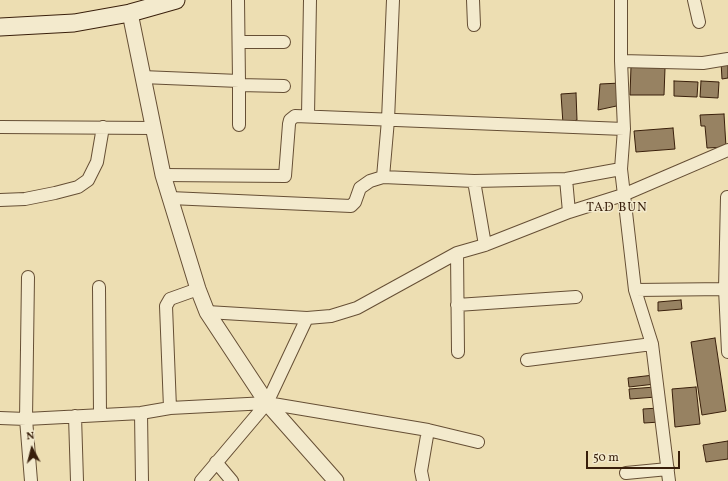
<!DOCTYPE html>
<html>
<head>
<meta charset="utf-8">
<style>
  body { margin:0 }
  #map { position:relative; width:728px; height:481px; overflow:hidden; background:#eddeb2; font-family:Vollkorn,serif }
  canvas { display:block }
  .north { position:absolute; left:12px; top:429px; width:40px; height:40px; -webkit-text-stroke:3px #f3eacd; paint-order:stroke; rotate:353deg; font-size:11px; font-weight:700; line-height:16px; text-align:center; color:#391f0b }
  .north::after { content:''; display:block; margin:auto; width:14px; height:18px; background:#391f0b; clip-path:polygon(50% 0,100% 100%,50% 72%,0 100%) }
  .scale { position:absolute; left:586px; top:451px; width:94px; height:18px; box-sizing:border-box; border:2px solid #391f0b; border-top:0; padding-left:5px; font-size:12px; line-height:14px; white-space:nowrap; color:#391f0b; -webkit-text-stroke:3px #f3eacd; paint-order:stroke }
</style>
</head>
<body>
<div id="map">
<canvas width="728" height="481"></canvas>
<div class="north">N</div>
<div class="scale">50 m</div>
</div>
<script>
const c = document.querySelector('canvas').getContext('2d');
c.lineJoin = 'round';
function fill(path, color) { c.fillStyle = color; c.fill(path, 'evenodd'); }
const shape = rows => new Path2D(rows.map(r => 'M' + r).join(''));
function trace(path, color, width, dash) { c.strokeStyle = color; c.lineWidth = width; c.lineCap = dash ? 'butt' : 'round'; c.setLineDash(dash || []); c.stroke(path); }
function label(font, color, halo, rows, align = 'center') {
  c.font = font + ' Vollkorn,serif'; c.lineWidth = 3; c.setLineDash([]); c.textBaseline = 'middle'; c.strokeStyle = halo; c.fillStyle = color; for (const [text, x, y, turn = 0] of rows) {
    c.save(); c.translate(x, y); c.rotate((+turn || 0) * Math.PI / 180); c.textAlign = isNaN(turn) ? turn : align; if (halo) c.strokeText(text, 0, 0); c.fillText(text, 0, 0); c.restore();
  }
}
const building = shape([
  [728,61,728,78,722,79,721,62,728,61],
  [631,67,665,68,664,95,630,95,631,67],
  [674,81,698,82,697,97,674,96,674,81],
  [701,81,719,82,718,98,700,97,701,81],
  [621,83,621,105,598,110,600,84,621,83],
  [576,93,577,120,563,124,561,94,576,93],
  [724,114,726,147,707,148,705,126,701,126,700,115,724,114],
  [673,128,675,149,636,152,634,131,673,128],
  [681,300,682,309,658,311,658,302,681,300],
  [715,338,726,411,702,415,691,342,715,338],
  [654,375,655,384,629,387,628,378,654,375],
  [655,387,656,397,630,399,629,389,655,387],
  [696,387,700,424,675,427,672,389,696,387],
  [659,408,660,422,644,423,643,409,659,408],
  [728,441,728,459,706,462,703,445,728,441]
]);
fill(building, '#978262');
trace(building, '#391f0b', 1);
const minor = shape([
  [393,0,388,120,383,177,474,181,485,245],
  [473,0,474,25],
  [621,0,621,61,624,129,621,169,635,290,728,289],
  [694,0,699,22],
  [239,42,284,42],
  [621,61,703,63,728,59],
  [142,77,239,81,238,0],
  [239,81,239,125],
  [239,85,284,86],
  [308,115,310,0],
  [0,127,152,128],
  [163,175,285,176,289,124,290,120,295,116,624,129],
  [566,179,569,212],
  [474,181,566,179,621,169],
  [727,197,725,289,728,352],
  [170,198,351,206,355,202,360,188,370,181,383,177],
  [0,200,25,199,55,193,78,187,88,180,97,162,103,127],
  [457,253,458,352],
  [28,277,26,419,31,481],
  [99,287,100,414],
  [635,290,652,344,669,481],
  [457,305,576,297],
  [207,312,307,318,331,316,357,308,457,253,485,245,569,212,623,195,728,150],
  [527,360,652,344],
  [170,408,166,306,170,299,198,289],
  [141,413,142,481],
  [75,416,77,481],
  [0,418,26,419,141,413,170,408,267,403,428,430,478,442],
  [216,462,232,481],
  [626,473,668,469],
  [201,481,267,403,307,318],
  [423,481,421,471,428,430]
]);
const tertiary = shape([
  [130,13,163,175,198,289,207,312,267,403,336,481]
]);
const secondary = shape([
  [0,27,74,23,130,13,176,0]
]);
trace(minor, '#664f35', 14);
trace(tertiary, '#664f35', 17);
trace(secondary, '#391f0b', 19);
trace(minor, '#f3eacd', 12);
trace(tertiary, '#f3eacd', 15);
trace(secondary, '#f3eacd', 17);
c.letterSpacing = '1px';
label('13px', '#391f0b', '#f3eacd', [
  ["TAD BUN",617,209]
]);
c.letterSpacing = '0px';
</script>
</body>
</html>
